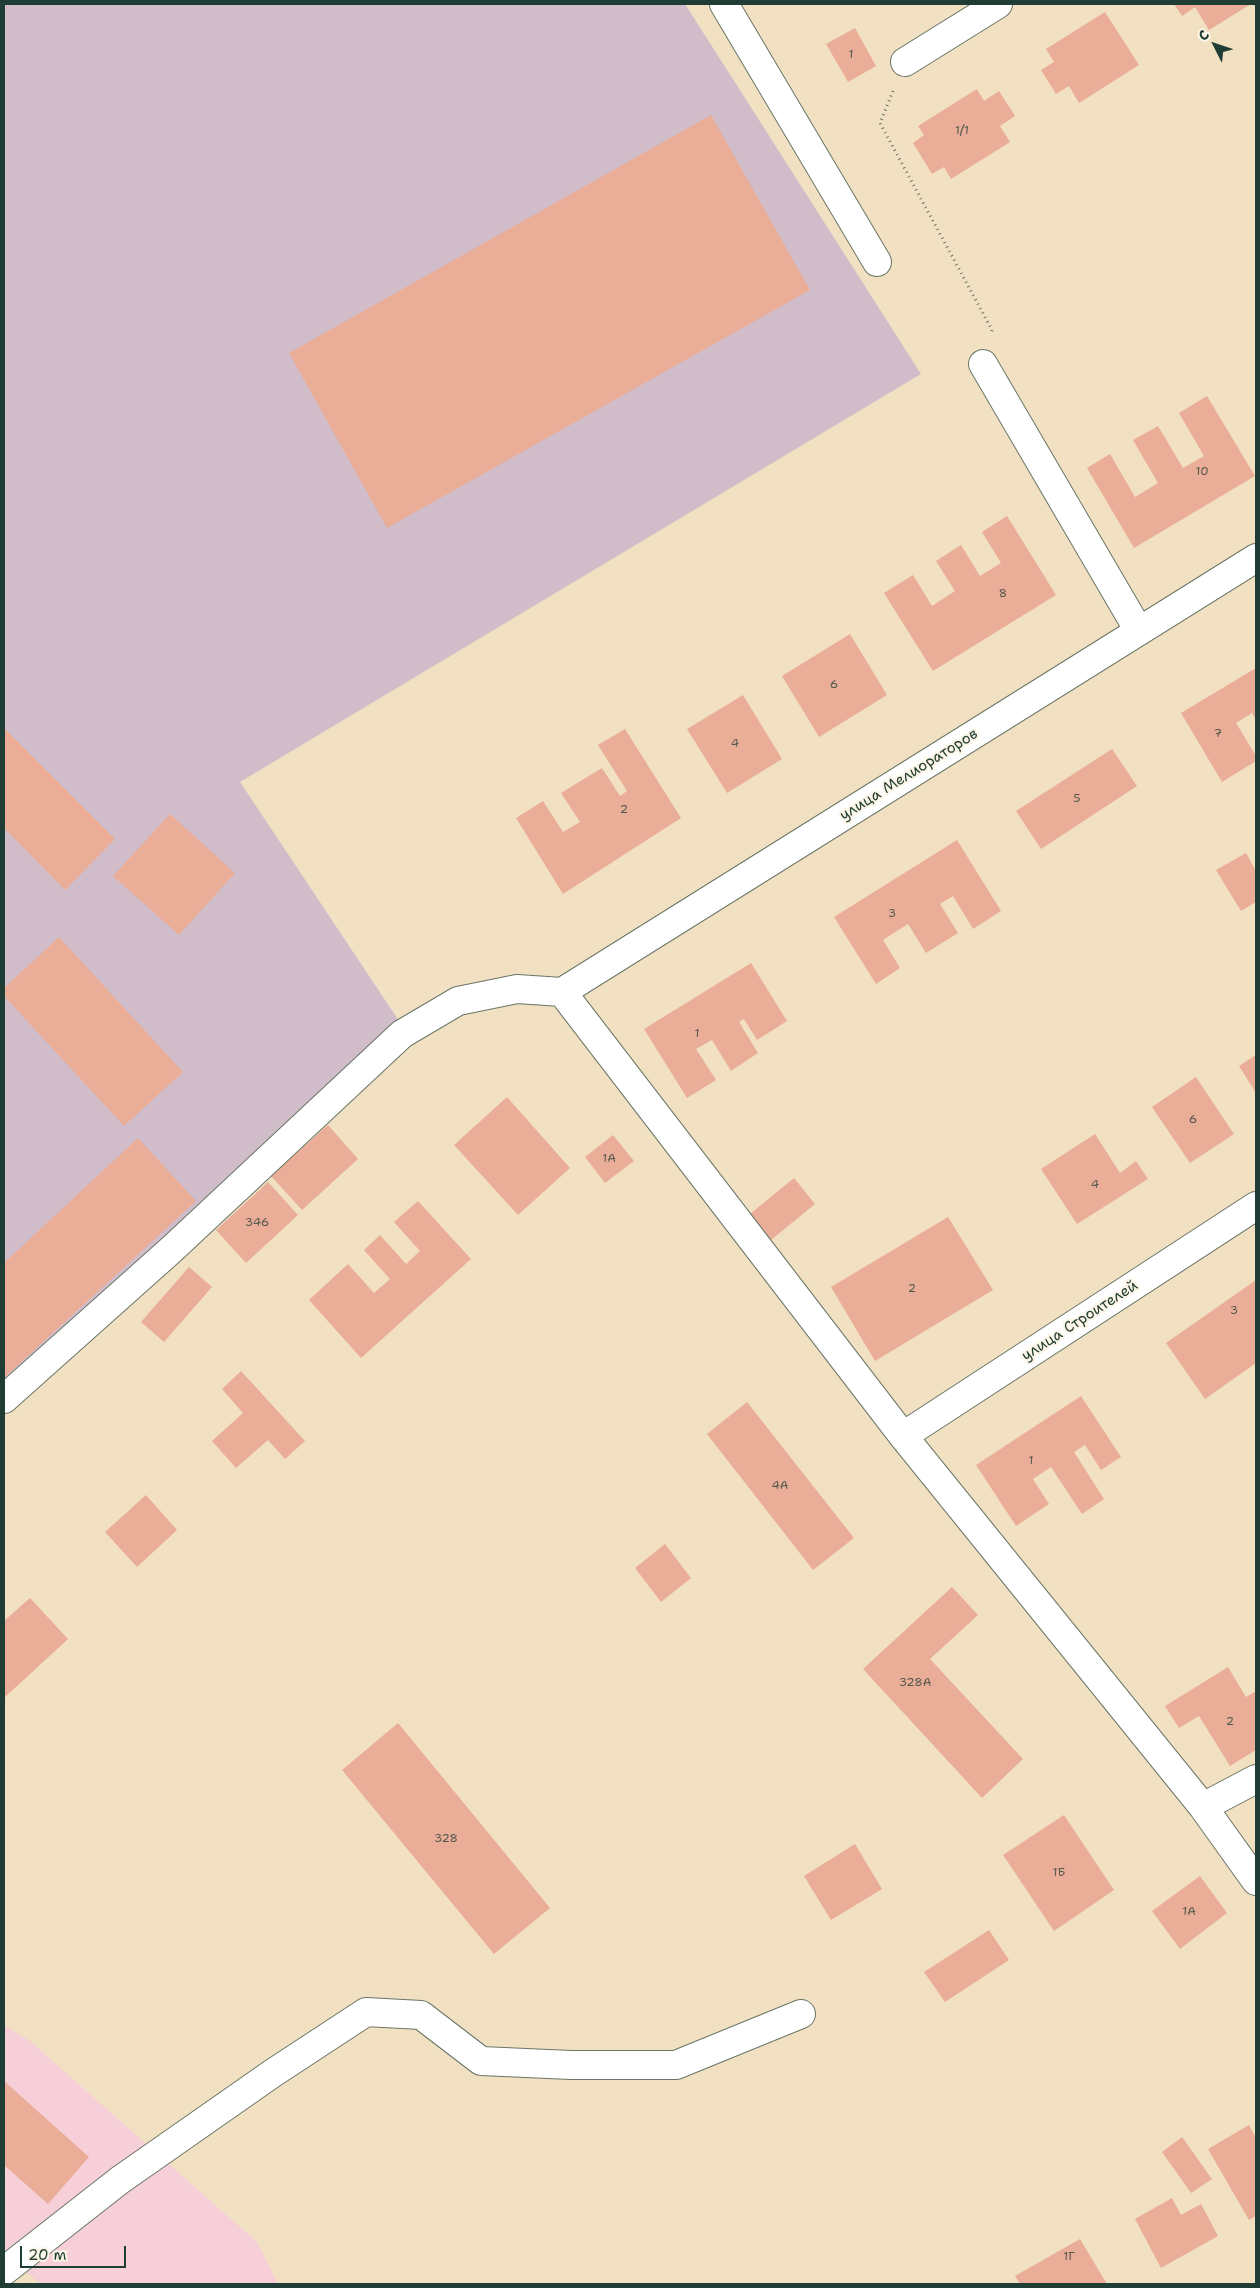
<!DOCTYPE html>
<html>
<head>
<meta charset="utf-8">
<style>
  body { margin:0 }
  #map { position:relative; width:1260px; height:2288px; overflow:hidden; background:#f2e0c2; font-family:"Shantell Sans",sans-serif }
  canvas { display:block }
  .frame { position:absolute; inset:0; border:5px solid #1f3d34; pointer-events:none }
  .north { position:absolute; left:1190px; top:20px; width:50px; height:50px; -webkit-text-stroke:4px #fcf5e5; paint-order:stroke; rotate:311deg; font-size:14px; font-weight:700; line-height:20px; text-align:center; color:#1f3d34 }
  .north::after { content:''; display:block; margin:auto; width:18px; height:22px; background:#1f3d34; clip-path:polygon(50% 0,100% 100%,50% 72%,0 100%) }
  .scale { position:absolute; left:20px; top:2246px; width:106px; height:22px; box-sizing:border-box; border:2px solid #1f3d34; border-top:0; padding-left:6px; font-size:15px; line-height:18px; white-space:nowrap; color:#1f3d34; -webkit-text-stroke:4px #fcf5e5; paint-order:stroke }
</style>
</head>
<body>
<div id="map">
<canvas width="1260" height="2288"></canvas>
<div class="frame"></div>
<div class="north">С</div>
<div class="scale">20 m</div>
</div>
<script>
const c = document.querySelector('canvas').getContext('2d');
c.lineJoin = 'round';
function fill(path, color) { c.fillStyle = color; c.fill(path, 'evenodd'); }
const shape = rows => new Path2D(rows.map(r => 'M' + r).join(''));
function trace(path, color, width, dash) { c.strokeStyle = color; c.lineWidth = width; c.lineCap = dash ? 'butt' : 'round'; c.setLineDash(dash || []); c.stroke(path); }
function label(font, color, halo, rows, align = 'center') {
  c.font = font + ' "Shantell Sans",sans-serif'; c.lineWidth = 4; c.setLineDash([]); c.textBaseline = 'middle'; c.strokeStyle = halo; c.fillStyle = color; for (const [text, x, y, turn = 0] of rows) {
    c.save(); c.translate(x, y); c.rotate((+turn || 0) * Math.PI / 180); c.textAlign = isNaN(turn) ? turn : align; if (halo) c.strokeText(text, 0, 0); c.fillText(text, 0, 0); c.restore();
  }
}
fill(shape([
  [4,2025,30,2041,257,2242,278,2284,41,2284,4,2256]
]), '#f6cfd8');
fill(shape([
  [4,4,685,4,921,374,240,782,401,1024,4,1389]
]), '#d1bdca');
fill(shape([
  [1174,4,1251,4,1209,30,1195,7,1182,16],
  [1105,12,1139,65,1079,103,1069,86,1056,94,1041,70,1054,62,1046,49],
  [855,28,876,66,848,82,826,44],
  [977,89,984,101,999,91,1015,116,1000,126,1010,142,951,179,944,167,932,174,913,143,924,135,918,126],
  [711,115,810,290,387,528,289,353],
  [1207,396,1255,476,1134,548,1087,468,1110,454,1135,497,1158,483,1133,440,1158,426,1183,468,1204,456,1179,413],
  [1007,516,1056,595,933,671,884,593,913,575,932,606,955,591,936,561,961,545,980,576,1001,563,982,532],
  [850,634,887,695,819,737,782,676],
  [1256,668,1256,720,1252,713,1236,723,1256,756,1256,761,1222,782,1181,713],
  [743,695,782,759,727,793,687,729],
  [4,728,115,839,65,890,4,828],
  [625,729,681,818,563,894,516,818,543,801,563,832,580,822,561,793,602,768,620,796,627,791,598,745],
  [1112,749,1137,786,1041,849,1016,811],
  [170,814,235,873,179,935,113,876],
  [957,840,1001,911,973,929,953,896,940,904,958,933,926,953,908,924,883,940,900,968,876,984,834,917],
  [1246,853,1256,871,1256,902,1241,911,1216,870],
  [59,937,183,1072,124,1126,4,996,4,988],
  [751,963,787,1021,757,1040,744,1019,739,1022,758,1053,731,1071,712,1040,696,1049,716,1080,687,1098,644,1029],
  [1256,1055,1256,1093,1239,1066],
  [1196,1077,1234,1134,1190,1163,1152,1107],
  [507,1097,570,1168,518,1215,454,1145],
  [328,1125,358,1159,302,1210,271,1176],
  [1095,1134,1120,1173,1136,1161,1148,1179,1077,1224,1041,1169],
  [613,1135,634,1161,605,1183,585,1157],
  [138,1138,196,1201,4,1378,4,1263],
  [794,1178,815,1204,771,1240,750,1214],
  [268,1182,298,1215,246,1263,216,1230],
  [418,1201,471,1259,361,1358,309,1300,348,1264,374,1293,390,1279,364,1250,380,1235,406,1264,420,1251,394,1222],
  [948,1217,993,1290,875,1361,831,1287],
  [189,1267,212,1287,164,1342,141,1322],
  [1256,1280,1256,1363,1205,1399,1166,1343],
  [241,1371,305,1441,285,1459,268,1440,236,1468,212,1441,243,1413,222,1389],
  [1081,1396,1121,1457,1101,1470,1085,1445,1074,1452,1104,1499,1082,1514,1051,1467,1033,1479,1049,1504,1016,1526,976,1465],
  [747,1402,854,1538,813,1570,707,1434],
  [146,1495,177,1530,137,1567,105,1532],
  [665,1544,691,1578,661,1602,635,1568],
  [952,1587,978,1615,930,1659,1023,1759,982,1798,863,1669],
  [30,1598,68,1639,4,1698,4,1621],
  [1228,1667,1246,1697,1256,1691,1256,1750,1230,1766,1199,1716,1179,1728,1165,1706],
  [398,1723,550,1908,494,1954,342,1770],
  [1064,1815,1114,1890,1054,1931,1003,1855],
  [855,1844,882,1889,831,1920,804,1876],
  [1200,1876,1227,1913,1180,1949,1152,1911],
  [989,1930,1009,1960,945,2002,924,1972],
  [4,2081,89,2157,48,2204,4,2165],
  [1249,2125,1256,2138,1256,2216,1249,2220,1208,2149],
  [1182,2137,1212,2179,1191,2193,1162,2152],
  [1172,2198,1181,2215,1201,2204,1218,2236,1161,2268,1135,2219],
  [1080,2239,1107,2284,1020,2284,1015,2276]
]), '#eaad98');
const minor = shape([
  [724,4,877,262],
  [905,62,998,4],
  [983,364,1139,631],
  [562,992,1256,558],
  [4,1399,172,1249,402,1034,458,1001,517,989,562,992,903,1436,1203,1807,1256,1881],
  [903,1436,1256,1206],
  [1203,1807,1256,1779],
  [4,2271,120,2180,273,2073,366,2012,421,2015,481,2061,571,2065,676,2065,801,2014]
]);
trace(minor, '#697666', 30);
trace(shape([
  [893,91,880,123,992,330,991,334]
]), '#697666', 3, [1, 4]);
trace(minor, '#fff', 28);
label('12px', '#52594d', null, [
  ["1",851,55],
  ["1/1",962,131],
  ["10",1202,472],
  ["8",1003,594],
  ["6",834,685],
  ["7",1218,734],
  ["4",735,744],
  ["5",1077,799],
  ["2",624,810],
  ["3",892,914],
  ["1",697,1034],
  ["6",1193,1120],
  ["1А",609,1159],
  ["4",1095,1185],
  ["346",257,1223],
  ["2",912,1289],
  ["3",1234,1311],
  ["1",1031,1461],
  ["4А",780,1486],
  ["328А",915,1683],
  ["2",1230,1722],
  ["328",446,1839],
  ["1Б",1059,1873],
  ["1А",1189,1912],
  ["1Г",1069,2257]
]);
label('15px', '#1f3d34', '#fcf5e5', [
  ["улица Мелиораторов",909,775,-32],
  ["улица Строителей",1080,1321,-33]
]);
</script>
</body>
</html>
